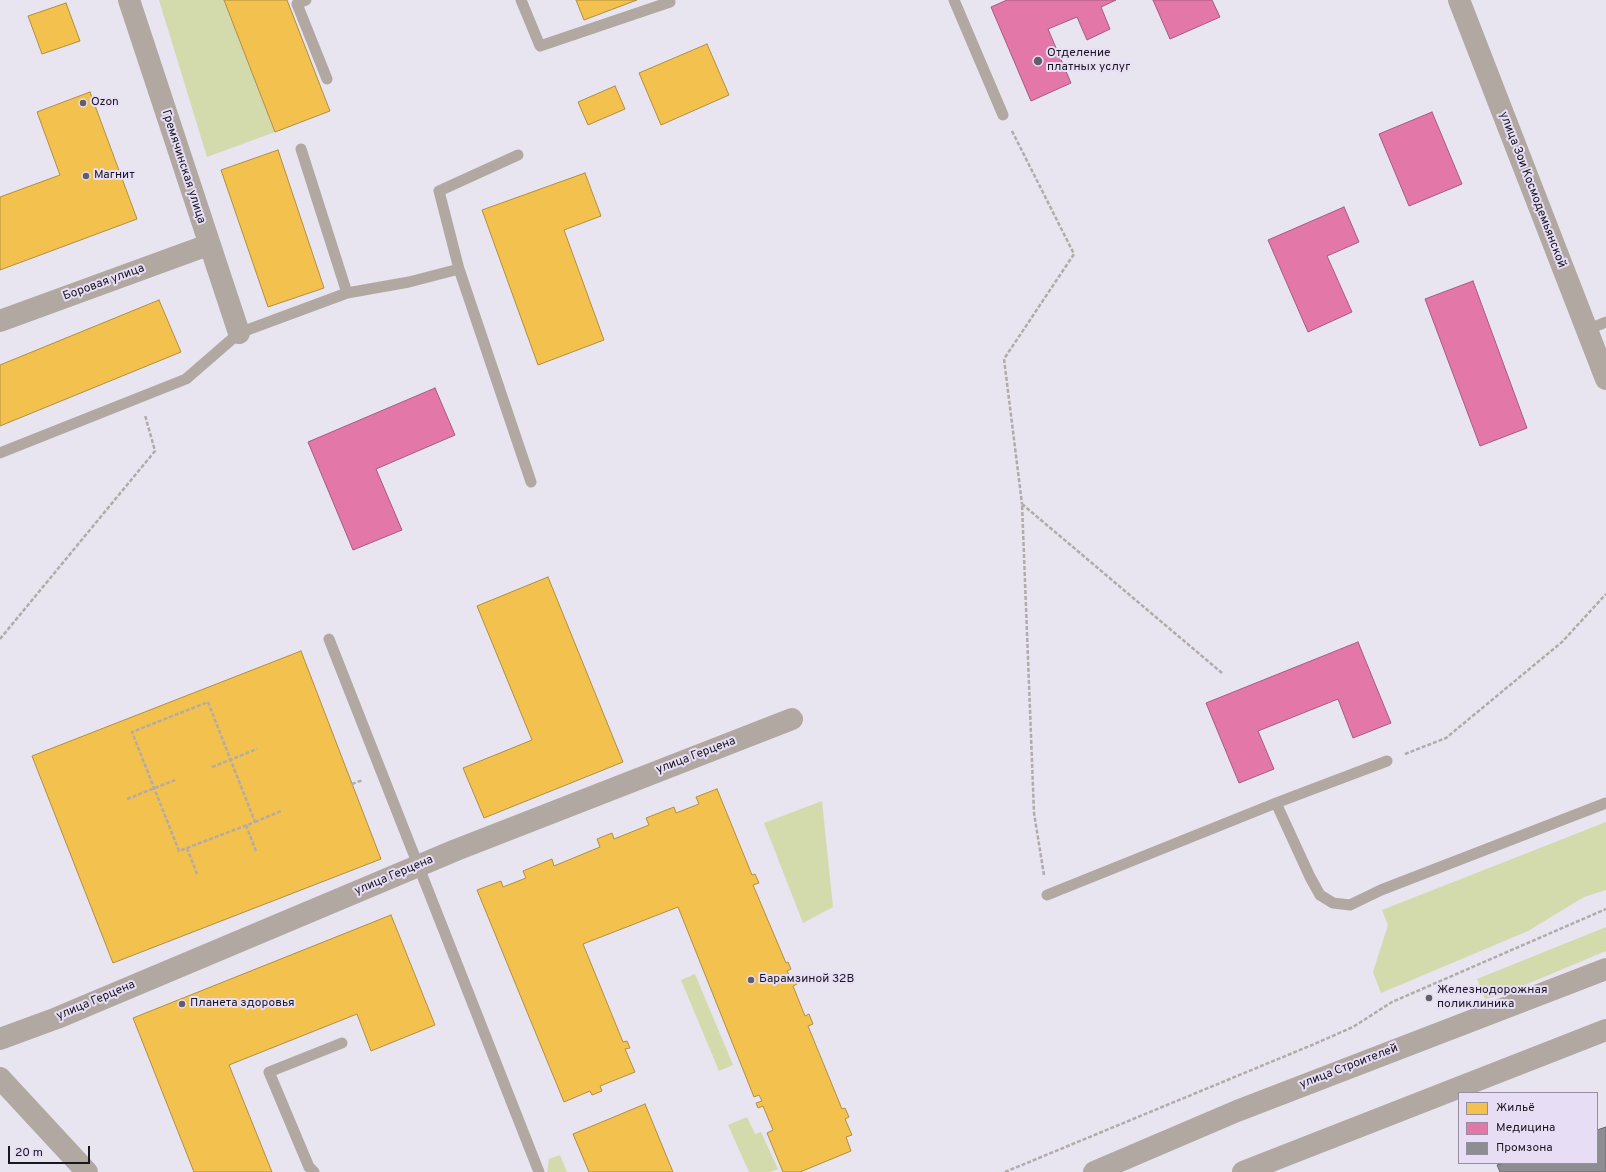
<!DOCTYPE html>
<html>
<head>
<meta charset="utf-8">
<style>
  body { margin:0 }
  #map { position:relative; width:1606px; height:1172px; overflow:hidden; background:#e8e4f0; font-family:Overpass,sans-serif }
  canvas { display:block }
  .legend { position:absolute; left:1458px; top:1092px; width:140px; height:72px; box-sizing:border-box; background:#e7def6; border:1px solid #958ea0; margin:0; padding:5px 7px; list-style:none; font-size:12px; color:#1a171f }
  .legend li { display:flex; align-items:center; gap:8px; height:20px }
  .legend b { width:20px; border:1px solid #958ea0 }
  .scale { position:absolute; left:8px; top:1146px; width:82px; height:18px; box-sizing:border-box; border:2px solid #1a171f; border-top:0; padding-left:5px; font-size:12px; line-height:14px; white-space:nowrap; color:#1a171f; -webkit-text-stroke:3px #e7def6; paint-order:stroke }
</style>
</head>
<body>
<div id="map">
<canvas width="1606" height="1172"></canvas>
<ul class="legend">
<li><b style="height:11px;background:#f2c14e"></b>Жильё</li>
<li><b style="height:11px;background:#e377a8"></b>Медицина</li>
<li><b style="height:11px;background:#8d8d92"></b>Промзона</li>
</ul>
<div class="scale">20 m</div>
</div>
<script>
const c = document.querySelector('canvas').getContext('2d');
c.lineJoin = 'round';
function fill(path, color) { c.fillStyle = color; c.fill(path, 'evenodd'); }
const shape = rows => new Path2D(rows.map(r => 'M' + r).join(''));
function trace(path, color, width, dash) { c.strokeStyle = color; c.lineWidth = width; c.lineCap = dash ? 'butt' : 'round'; c.setLineDash(dash || []); c.stroke(path); }
function label(font, color, halo, rows, align = 'center') {
  c.font = font + ' Overpass,sans-serif'; c.lineWidth = 4; c.setLineDash([]); c.textBaseline = 'middle'; c.strokeStyle = halo; c.fillStyle = color; for (const [text, x, y, turn = 0] of rows) {
    c.save(); c.translate(x, y); c.rotate((+turn || 0) * Math.PI / 180); c.textAlign = isNaN(turn) ? turn : align; if (halo) c.strokeText(text, 0, 0); c.fillText(text, 0, 0); c.restore();
  }
}
fill(shape([
  [159,0,224,0,275,132,207,157],
  [822,801,833,907,803,923,764,823],
  [1606,822,1606,890,1584,897,1528,931,1381,993,1373,972,1388,925,1382,910],
  [1606,927,1606,951,1501,995,1485,999,1477,979],
  [695,974,733,1065,719,1071,681,980],
  [747,1117,755,1134,761,1132,778,1169,770,1172,749,1172,728,1125],
  [560,1155,567,1172,547,1172,549,1159]
]), '#d3dbad');
const homes = shape([
  [224,0,287,0,330,111,275,132,224,0],
  [576,0,637,0,584,20,576,0],
  [66,3,80,41,42,54,28,16,66,3],
  [707,44,729,95,661,125,639,73,707,44],
  [615,86,625,109,588,125,578,102,615,86],
  [90,92,137,219,0,270,0,197,60,175,37,112,90,92],
  [278,150,324,288,268,307,221,170,278,150],
  [585,173,601,216,564,230,604,340,538,365,482,210,585,173],
  [159,300,181,352,0,426,0,365,159,300],
  [548,577,623,762,484,818,463,768,532,740,477,606,548,577],
  [301,651,381,859,113,963,32,756,301,651],
  [717,789,752,875,755,874,759,883,753,885,786,963,788,962,791,969,787,971,790,977,793,975,797,984,793,986,805,1016,809,1014,813,1024,808,1026,842,1109,845,1108,849,1117,845,1119,852,1135,846,1137,851,1151,800,1172,783,1172,767,1133,773,1130,763,1106,758,1108,756,1103,762,1101,759,1095,754,1097,678,907,583,944,623,1042,627,1041,630,1048,625,1049,635,1072,600,1086,602,1091,592,1095,590,1091,564,1102,477,890,501,881,503,887,526,878,523,871,552,859,554,866,600,847,597,839,612,833,614,839,649,825,646,818,674,807,676,813,699,804,696,797,717,789],
  [391,915,435,1025,371,1051,357,1014,229,1065,272,1172,194,1172,133,1018,391,915],
  [645,1104,673,1172,589,1172,573,1134,645,1104]
]);
fill(homes, '#f2c14e');
trace(homes, '#b18e40', 1);
const health = shape([
  [1007,0,1116,0,1101,7,1110,29,1087,40,1077,17,1048,29,1071,83,1031,101,991,7,1007,0],
  [1153,0,1212,0,1220,17,1170,39,1153,0],
  [1432,112,1462,184,1409,206,1379,134,1432,112],
  [1344,207,1359,242,1327,256,1352,312,1308,332,1268,240,1344,207],
  [1473,281,1527,428,1480,446,1425,299,1473,281],
  [435,388,455,435,376,469,402,530,353,550,308,442,435,388],
  [1358,642,1391,723,1353,738,1338,699,1258,731,1274,769,1239,783,1206,703,1358,642]
]);
fill(health, '#e377a8');
trace(health, '#a75a7f', 1);
const industry = shape([
  [1606,1127,1606,1172,1500,1172,1497,1165,1504,1163,1597,1163,1597,1130,1606,1127]
]);
fill(industry, '#8d8d92');
trace(industry, '#6a6a70', 1);
trace(shape([
  [1012,131,1074,254,1004,359,1022,504],
  [0,639,155,451,145,415],
  [208,702,255,822,179,851,132,732,208,702],
  [1405,754,1446,738,1562,642,1606,594],
  [212,767,257,749],
  [352,784,363,780],
  [127,799,175,780],
  [255,822,281,811],
  [246,825,256,851],
  [187,848,197,874],
  [1044,875,1034,813,1022,504,1222,673],
  [1005,1172,1312,1045,1353,1027,1392,1002,1606,909]
]), '#b2abaa', 2.5, [4, 2]);
trace(shape([
  [306,0,297,4,327,79],
  [521,0,540,46,670,2,669,0],
  [954,0,1003,115],
  [301,149,347,293],
  [459,269,439,191,518,155],
  [1586,330,1606,322],
  [0,453,186,379,239,333,347,293,409,282,459,269,531,482],
  [329,639,539,1172],
  [1276,803,1310,877,1320,895,1333,903,1350,905,1381,890,1606,803],
  [1047,895,1276,803,1387,761],
  [314,1172,309,1167,269,1072,342,1043]
]), '#b2a8a2', 11);
trace(shape([
  [129,0,239,333],
  [0,321,208,245],
  [0,1039,57,1018,456,850,792,719],
  [0,1078,87,1172]
]), '#b2a8a2', 22);
trace(shape([
  [1459,0,1606,379],
  [1094,1172,1237,1111,1606,969],
  [1243,1172,1606,1030]
]), '#b1a8a2', 22);
for (const [x, y, r, color] of [
  [1038,61,5,"#625f68"],
  [83,103,4,"#625f68"],
  [86,176,4,"#625f68"],
  [751,980,4,"#625f68"],
  [1429,998,4,"#625f68"],
  [182,1004,4,"#625f68"]
]) { const dot = new Path2D(); dot.arc(x, y, r, 0, 2 * Math.PI); c.fillStyle = color; c.fill(dot); trace(dot, '#e7def6', 1.5); }
label('12px', '#1a171f', '#e7def6', [
  ["Отделение",1047,54],
  ["платных услуг",1047,68],
  ["Ozon",91,103],
  ["Магнит",94,176],
  ["Барамзиной 32В",759,980],
  ["Железнодорожная",1437,991],
  ["поликлиника",1437,1005],
  ["Планета здоровья",190,1004]
], 'left');
label('12px', '#1a171f', '#e7def6', [
  ["Гремячинская улица",183,167,72],
  ["улица Зои Космодемьянской",1532,190,69],
  ["Боровая улица",104,283,-20],
  ["улица Герцена",696,756,-21],
  ["улица Герцена",394,876,-23],
  ["улица Герцена",96,1001,-23],
  ["улица Строителей",1349,1067,-21]
]);
</script>
</body>
</html>
